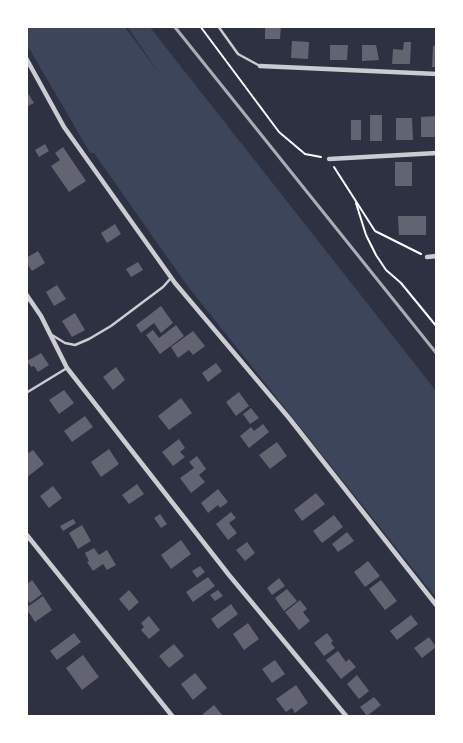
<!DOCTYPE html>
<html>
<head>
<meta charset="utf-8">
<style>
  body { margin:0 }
  #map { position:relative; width:463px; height:743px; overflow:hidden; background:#2d3142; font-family:"Source Sans 3",sans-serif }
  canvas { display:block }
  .frame { position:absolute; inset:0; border:28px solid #fff; pointer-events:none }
</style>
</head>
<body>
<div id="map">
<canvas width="463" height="743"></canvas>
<div class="frame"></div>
</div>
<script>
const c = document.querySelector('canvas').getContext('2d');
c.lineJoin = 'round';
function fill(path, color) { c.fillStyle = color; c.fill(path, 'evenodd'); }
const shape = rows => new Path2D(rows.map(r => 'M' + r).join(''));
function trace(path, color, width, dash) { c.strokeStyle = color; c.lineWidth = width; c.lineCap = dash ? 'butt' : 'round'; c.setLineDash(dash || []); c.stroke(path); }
fill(shape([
  [26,26,124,26,159,73,127,26,149,26,437,392,437,599,186,284,94,153,90,153,26,43]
]), '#3c4559');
fill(shape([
  [265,26,281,26,280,39,265,39],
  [292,41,309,42,308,59,291,58],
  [404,42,411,42,410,64,392,64,393,49,403,50],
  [330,45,348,45,347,60,330,60],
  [362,45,376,45,379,60,362,61],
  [433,46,437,46,437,67,432,67],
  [26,90,34,103,26,107],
  [370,115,382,115,382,141,370,141],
  [437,116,437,137,421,137,421,117],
  [396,118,412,118,413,140,396,140],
  [351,120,361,120,361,140,351,140],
  [45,144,49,151,39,157,35,150],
  [63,147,86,181,69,192,51,166,60,160,55,153],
  [395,162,412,162,412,186,395,186],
  [398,216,426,216,426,235,399,235],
  [115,224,121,234,107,243,101,233],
  [38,251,45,263,32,271,26,262,26,258],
  [138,262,143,270,131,277,126,269],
  [57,285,66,299,54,306,46,292],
  [161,306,173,323,161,333,154,323,141,333,136,325],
  [75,313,85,330,72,337,62,321],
  [176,325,184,336,160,354,146,335,153,330,159,338],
  [193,331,205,346,193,355,189,350,178,358,171,347],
  [41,353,49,365,38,372,34,366,31,367,27,361],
  [216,363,222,371,208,382,202,373],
  [116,367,125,380,113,390,103,377],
  [64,390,74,403,59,414,49,400],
  [239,392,249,406,236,416,226,402],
  [181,398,192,413,169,430,158,416],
  [251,408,259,418,250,424,243,414],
  [85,416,93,427,72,442,64,431],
  [263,424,269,432,249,448,240,436,251,427,254,431],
  [179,439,185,448,180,452,185,457,173,466,162,452],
  [277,442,287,456,270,469,259,455],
  [109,449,119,464,101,477,91,462],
  [33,450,44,464,26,478,26,455],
  [197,456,206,469,199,475,205,482,191,493,180,478,194,468,189,462],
  [137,484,144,494,129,504,122,495],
  [53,486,62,498,49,508,40,496],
  [218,489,228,502,220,508,218,505,208,513,201,503],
  [316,493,325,504,302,521,294,510],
  [231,512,236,518,229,523,237,533,228,540,216,524],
  [160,514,167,524,161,528,154,518],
  [334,515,343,527,322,543,313,531],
  [73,519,76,523,63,531,60,526],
  [82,525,91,541,78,549,69,533],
  [347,532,354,541,338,552,332,544],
  [181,540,191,554,171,569,161,555],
  [247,542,255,553,245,561,236,550],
  [94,548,99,555,107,550,116,565,107,570,103,564,93,571,87,562,89,561,85,553],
  [368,561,380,576,365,587,354,572],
  [200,566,205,572,197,578,192,571],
  [208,577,215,586,193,602,186,592],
  [279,578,285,586,272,595,267,588],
  [32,580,42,594,30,603,26,598,26,585],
  [381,580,397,601,385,610,369,589],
  [287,589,297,601,284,611,275,598],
  [129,590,139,602,129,611,119,599],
  [218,590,223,596,215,601,210,595],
  [43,596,52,610,35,622,26,608],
  [300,600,307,609,303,612,310,621,299,630,285,612],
  [231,604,238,614,218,629,211,619],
  [411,615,418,624,397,640,390,631],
  [149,616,160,630,149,639,141,630,144,627,141,623],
  [248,623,259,639,244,650,233,634],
  [74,633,81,642,57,660,50,651],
  [327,633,333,641,331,643,335,648,324,656,314,643],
  [429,637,436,647,422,658,414,648],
  [174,644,184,656,169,668,159,656],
  [338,651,346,662,349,659,356,667,341,679,326,660],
  [83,655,99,677,82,690,66,668],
  [275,660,285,674,272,683,262,669],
  [195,673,207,688,193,700,181,684],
  [357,675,369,691,359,699,347,684],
  [296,685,308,703,295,713,292,708,286,712,276,699],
  [374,697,381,705,367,716,360,707],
  [214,705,224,717,205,717,203,714]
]), '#626471');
trace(shape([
  [200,26,279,132,305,154,321,157],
  [334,167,375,231,421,254],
  [356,203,366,235,376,255,386,270,401,283,437,327]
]), '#fff', 2);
trace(shape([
  [218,26,238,54,260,66],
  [52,335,65,343,75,345,89,339,111,326,163,287,171,278],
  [26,393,67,368]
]), '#caccd0', 2.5);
trace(shape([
  [26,58,64,127,175,283,289,418,437,606],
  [260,66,437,74],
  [329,159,437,153],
  [427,257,437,256],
  [26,294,41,316,67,368,229,575,347,717],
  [26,534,173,717]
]), '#caccd0', 4.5);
trace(shape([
  [174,26,437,354]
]), '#abadb3', 3);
</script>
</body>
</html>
